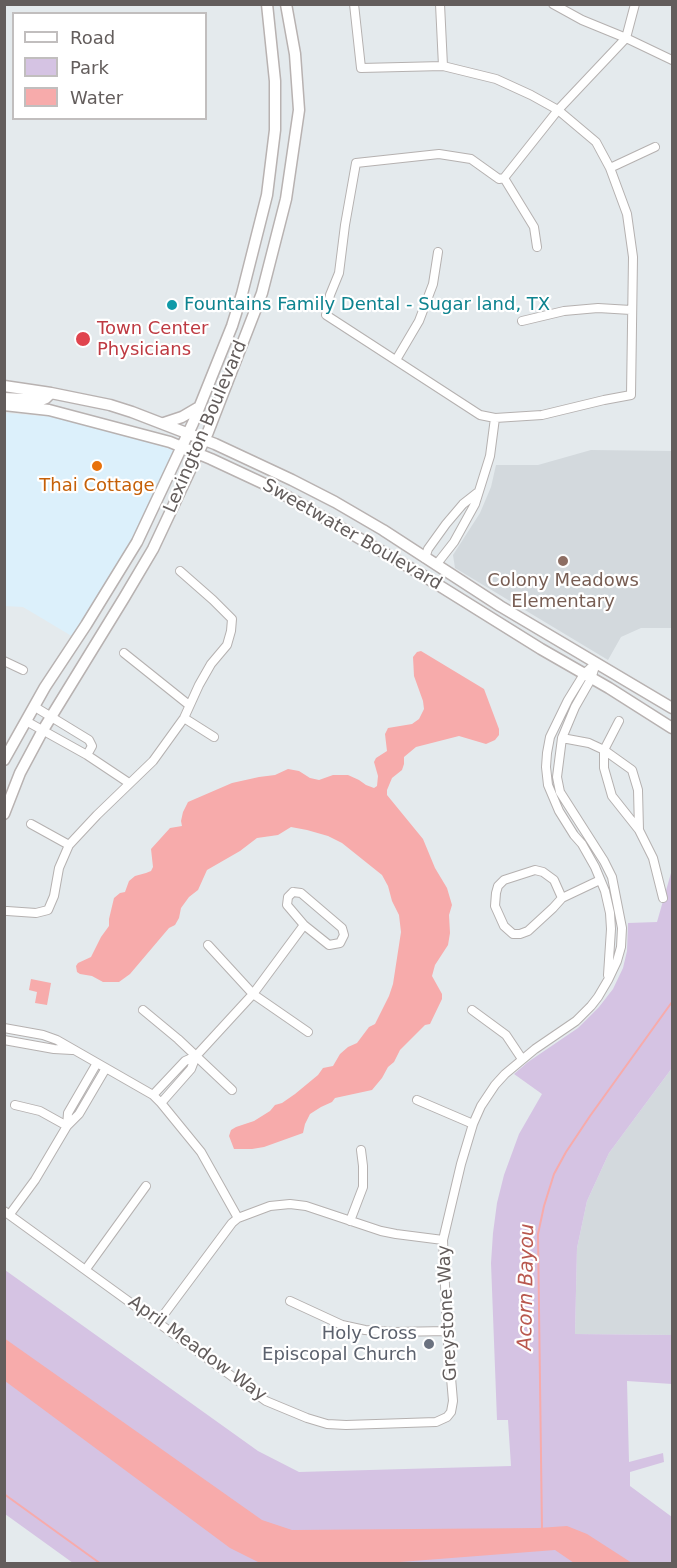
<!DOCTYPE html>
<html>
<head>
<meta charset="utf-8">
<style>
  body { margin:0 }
  #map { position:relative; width:677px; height:1568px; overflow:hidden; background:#e4eaed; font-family:"DejaVu Sans",sans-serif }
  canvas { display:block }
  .frame { position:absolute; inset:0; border:6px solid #635d5c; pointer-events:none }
  .legend { position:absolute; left:12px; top:12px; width:195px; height:108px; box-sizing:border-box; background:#fff; border:2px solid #c1bebe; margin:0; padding:8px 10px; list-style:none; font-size:18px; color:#635d5c }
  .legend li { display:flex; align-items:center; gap:12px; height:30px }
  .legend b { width:30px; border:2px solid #c1bebe }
</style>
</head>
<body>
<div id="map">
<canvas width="677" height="1568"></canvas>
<div class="frame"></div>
<ul class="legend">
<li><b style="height:8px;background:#fff"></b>Road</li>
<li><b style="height:16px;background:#d5c3e3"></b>Park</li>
<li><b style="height:16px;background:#f7abab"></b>Water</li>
</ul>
</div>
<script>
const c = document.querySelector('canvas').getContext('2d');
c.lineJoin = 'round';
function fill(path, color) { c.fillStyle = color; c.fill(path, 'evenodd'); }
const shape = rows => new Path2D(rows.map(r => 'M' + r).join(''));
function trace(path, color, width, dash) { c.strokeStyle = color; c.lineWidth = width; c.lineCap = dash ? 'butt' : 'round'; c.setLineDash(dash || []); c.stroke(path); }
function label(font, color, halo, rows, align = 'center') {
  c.font = font + ' "DejaVu Sans",sans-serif'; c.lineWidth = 4.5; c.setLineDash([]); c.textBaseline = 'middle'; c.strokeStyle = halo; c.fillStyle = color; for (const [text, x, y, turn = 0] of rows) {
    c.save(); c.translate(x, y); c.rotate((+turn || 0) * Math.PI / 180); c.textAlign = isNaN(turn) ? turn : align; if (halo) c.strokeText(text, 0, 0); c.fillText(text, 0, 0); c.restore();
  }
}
fill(shape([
  [4,413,56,417,103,426,176,451,133,538,75,638,23,607,5,606]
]), '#dcf0fb');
fill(shape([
  [591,450,672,451,672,628,641,628,621,637,608,660,455,568,453,555,480,513,491,487,496,465,538,465],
  [672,1068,672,1335,575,1334,577,1248,587,1201,609,1153]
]), '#d3d9dd');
fill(shape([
  [672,860,672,1068,609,1153,587,1201,577,1248,575,1334,672,1335,672,1384,627,1381,629,1462,663,1453,664,1462,630,1472,630,1486,672,1517,672,1563,73,1563,5,1514,5,1270,258,1451,299,1472,511,1466,508,1420,497,1420,491,1263,493,1233,497,1203,504,1175,519,1134,542,1094,514,1074,528,1062,578,1028,599,1007,613,989,623,968,627,951,628,923,657,922,671,873]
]), '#d5c3e3');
fill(shape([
  [421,651,484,689,499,729,499,735,495,740,486,744,459,736,416,747,404,757,404,764,402,770,392,778,387,790,387,795,423,839,435,868,447,888,452,905,449,915,450,933,448,945,435,965,432,976,442,994,442,999,430,1024,425,1025,400,1050,394,1062,388,1067,382,1078,372,1090,335,1098,332,1102,321,1107,310,1114,305,1124,303,1133,264,1147,252,1149,234,1149,229,1136,231,1130,236,1127,254,1121,270,1111,275,1105,282,1103,295,1094,318,1075,323,1068,333,1066,340,1054,348,1047,357,1043,369,1027,375,1024,389,996,393,984,401,932,399,915,392,901,388,886,382,875,342,843,328,836,307,830,291,827,278,835,257,838,240,851,207,870,198,890,189,897,181,908,179,918,175,925,169,928,130,974,119,982,103,982,92,976,80,974,77,972,76,966,78,963,91,957,101,937,109,926,109,919,114,898,120,893,125,892,129,881,135,876,146,873,151,871,153,867,151,849,170,828,182,826,181,821,183,812,188,802,232,783,259,777,275,775,288,769,299,771,310,778,319,780,333,775,348,775,359,780,366,785,374,788,377,786,378,776,374,762,376,758,387,751,385,734,388,728,412,724,419,719,424,709,423,701,414,676,413,657,417,652],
  [31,979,51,983,47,1005,35,1003,37,992,29,990],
  [4,1338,262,1520,292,1530,538,1528,567,1526,587,1534,632,1563,574,1563,555,1550,387,1563,260,1563,230,1548,5,1381]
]), '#f7abab');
trace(shape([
  [4,1494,101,1564],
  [542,1530,538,1234,544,1206,554,1174,566,1152,590,1116,672,1002]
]), '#f7abab', 2);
const street = shape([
  [354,4,361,68,443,66,496,79,531,95,558,110,596,142,610,168,627,214,633,257,631,395,604,400,542,415,495,418,480,415,326,315,330,295,339,273,345,225,356,163,439,154,471,159,499,179,504,178,534,227,537,247],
  [440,4,443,66],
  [553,4,582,20,626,38,672,60],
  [610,168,655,147],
  [504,178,558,110,626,38,635,4],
  [522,321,564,311,598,308,631,310],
  [396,360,419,321,433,284,438,252],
  [425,558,428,549,446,524,463,504,477,493],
  [436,565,454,542,475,504,490,456,495,418],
  [124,653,189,705],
  [4,661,23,670],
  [596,663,584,674,568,700,550,737,547,753,546,767,548,785,559,811,574,835,582,844,595,867,605,891,610,913,611,929,608,975],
  [35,707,89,740,92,746,87,755],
  [184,718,214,737],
  [26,721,87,755,129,783],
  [619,721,604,750,604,768,612,796,639,830],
  [562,738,589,743,604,750,632,770,638,790,639,830,653,858,663,898],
  [31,824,69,845],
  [293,892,301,893,342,928,344,935,340,943,329,945,304,925,287,905,288,897,293,892],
  [562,898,554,880,543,872,535,870,504,880,498,886,496,893,495,906,504,926,513,934,520,934,528,931,553,908,562,898,600,880],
  [7,911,36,913,48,910,54,896,59,868,69,845,97,815,153,761,184,718,199,685,211,664,227,645,231,631,232,619,213,600,180,571],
  [208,945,253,994,308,1032],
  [143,1010,178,1039,232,1090],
  [472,1010,506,1035,522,1059],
  [4,1028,43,1035,57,1040,153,1095,161,1103,201,1152,238,1218],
  [4,1040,54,1049,72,1050],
  [153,1095,185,1061,196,1056],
  [417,1100,473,1124],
  [161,1103,191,1069,196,1056,253,994,304,925],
  [15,1105,40,1111,67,1126],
  [67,1126,68,1113,97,1063],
  [4,1211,266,1401,307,1418,327,1424,346,1425,436,1422,447,1417,451,1412,453,1401,447,1331,443,1240,461,1164,473,1124,481,1106,495,1085,505,1074,535,1049,576,1021,591,1006,598,997,608,980,617,961,621,947,622,928,612,877,604,861,560,792,557,777,562,738,575,707,591,679,596,663],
  [10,1214,35,1180,67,1126,79,1114,106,1068],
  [350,1221,363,1187,363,1166,361,1150],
  [86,1269,146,1186],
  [290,1301,342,1325,365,1330,393,1332,447,1331],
  [159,1321,232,1223,238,1218,270,1206,290,1204,306,1206,381,1231,396,1234,443,1240]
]);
const secondary = shape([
  [4,386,51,393,110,405,132,412,215,444,292,480,335,502,383,530,500,606,672,708],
  [4,398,41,400,46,398,51,393],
  [4,405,49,410,170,442,211,459,271,487,419,573,541,649,609,688,672,728],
  [164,423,182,417,199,407],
  [4,760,45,687,86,625,137,542,193,423,232,326,242,294,267,195,275,130,275,81,267,4],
  [4,814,20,773,43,730,124,598,153,549,208,432,262,293,286,199,299,110,295,54,286,4]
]);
trace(street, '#b5b1b0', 10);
trace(secondary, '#b8b2b1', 13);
trace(street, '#fff', 8);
trace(secondary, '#fff', 10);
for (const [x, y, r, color] of [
  [172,305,6,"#0f9aa8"],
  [83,339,8,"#e0444e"],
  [97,466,6,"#e8710a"],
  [563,561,6,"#8d6e63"],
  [429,1344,6,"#6b7280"]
]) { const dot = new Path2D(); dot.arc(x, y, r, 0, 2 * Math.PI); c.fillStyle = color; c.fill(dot); trace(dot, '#fff', 2); }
label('18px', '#0d838f', '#fff', [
  ["Fountains Family Dental - Sugar land, TX",184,305]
], 'left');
label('18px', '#be3a42', '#fff', [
  ["Town Center",97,329],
  ["Physicians",97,350]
], 'left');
label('18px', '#635d5c', '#fff', [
  ["Lexington Boulevard",206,427,-67],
  ["Sweetwater Boulevard",352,535,30],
  ["Greystone Way",448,1313,-93],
  ["April Meadow Way",197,1349,36]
]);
label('18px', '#c56008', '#fff', [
  ["Thai Cottage",97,486]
]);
label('18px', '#785e54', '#fff', [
  ["Colony Meadows",563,581],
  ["Elementary",563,602]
]);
label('18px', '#5b616d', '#fff', [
  ["Holy Cross",417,1334],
  ["Episcopal Church",417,1355]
], 'right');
label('italic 20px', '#b9584f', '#fff', [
  ["Acorn Bayou",527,1287,-89]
]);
</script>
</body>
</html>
